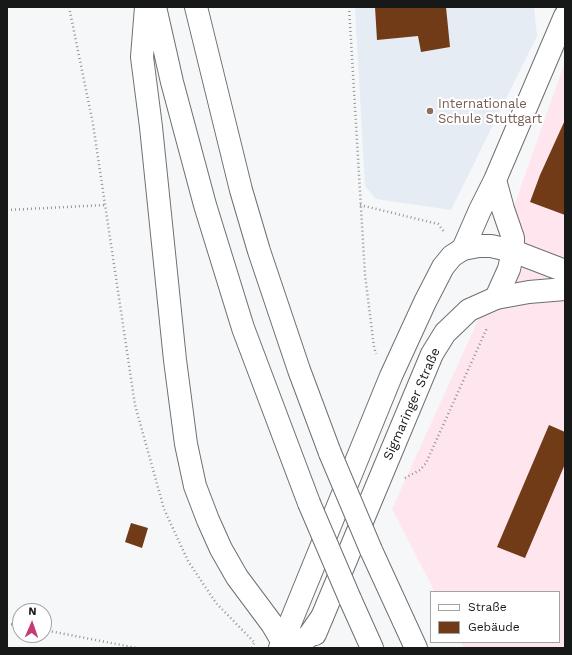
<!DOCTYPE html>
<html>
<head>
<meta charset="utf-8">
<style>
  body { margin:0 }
  #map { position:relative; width:572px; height:655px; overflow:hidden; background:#f6f7f8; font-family:"Work Sans",sans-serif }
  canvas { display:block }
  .frame { position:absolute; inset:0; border:8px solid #171818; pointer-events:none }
  .legend { position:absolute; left:430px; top:591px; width:130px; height:52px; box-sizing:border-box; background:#fff; border:1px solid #a2a3a3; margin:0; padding:5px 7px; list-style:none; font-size:12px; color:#171818 }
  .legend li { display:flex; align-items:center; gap:8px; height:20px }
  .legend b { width:20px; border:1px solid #a2a3a3 }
  .north { position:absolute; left:12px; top:603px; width:40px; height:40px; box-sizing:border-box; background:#fff; border:1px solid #a2a3a3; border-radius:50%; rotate:2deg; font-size:11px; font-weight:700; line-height:16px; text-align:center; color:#171818 }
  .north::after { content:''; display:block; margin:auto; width:14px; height:18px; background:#c43b76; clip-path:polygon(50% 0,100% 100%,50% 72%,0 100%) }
</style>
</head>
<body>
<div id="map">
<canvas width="572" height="655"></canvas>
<div class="frame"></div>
<ul class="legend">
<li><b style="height:5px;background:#fff"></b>Straße</li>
<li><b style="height:11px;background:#713b17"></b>Gebäude</li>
</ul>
<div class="north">N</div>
</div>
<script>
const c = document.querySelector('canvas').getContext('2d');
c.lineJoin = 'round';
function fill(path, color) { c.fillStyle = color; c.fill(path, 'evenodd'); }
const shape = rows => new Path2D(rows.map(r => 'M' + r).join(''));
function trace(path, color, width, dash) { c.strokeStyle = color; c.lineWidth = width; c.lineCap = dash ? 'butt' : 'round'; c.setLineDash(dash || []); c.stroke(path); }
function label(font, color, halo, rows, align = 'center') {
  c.font = font + ' "Work Sans",sans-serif'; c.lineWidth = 4; c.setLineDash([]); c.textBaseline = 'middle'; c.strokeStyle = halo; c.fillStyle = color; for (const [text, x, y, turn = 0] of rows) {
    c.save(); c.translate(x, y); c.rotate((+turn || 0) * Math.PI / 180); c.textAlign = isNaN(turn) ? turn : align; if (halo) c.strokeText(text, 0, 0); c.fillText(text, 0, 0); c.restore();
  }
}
fill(shape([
  [565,62,565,648,464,648,461,642,559,642,559,592,435,592,392,509,480,316,509,306,507,226]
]), '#fee5ee');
fill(shape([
  [355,7,534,7,537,36,451,210,376,199,365,186]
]), '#e5ecf3');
fill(shape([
  [375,7,446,7,450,47,421,52,418,36,377,40],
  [565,120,565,215,530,202,540,175],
  [549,425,565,432,565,464,525,558,497,547],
  [131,523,148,528,142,548,125,542]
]), '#713b17');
const minor = shape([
  [495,180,503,209,513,238,513,251,509,269,496,298],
  [463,249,480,210,495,180,565,16]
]);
const major = shape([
  [315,634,432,354,445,333,469,310,496,298,529,292,565,289],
  [280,648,391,376,425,302,443,267,452,256,463,249,479,246,491,246,513,251,565,271]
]);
const highway = shape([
  [146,7,142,57,151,127,175,360,186,444,195,486,208,520,221,549,237,577,272,624,282,641,284,648],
  [155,7,172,82,205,205,243,328,309,503],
  [196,7,241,190,259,251,299,370,330,453],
  [371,550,416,648],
  [350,599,372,648],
  [282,641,296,642,308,637,322,617]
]);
trace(minor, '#6e6f70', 24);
trace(major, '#6e6f70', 24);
trace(highway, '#6e6f70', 24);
trace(shape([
  [69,7,93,124,135,405,164,509,188,561,216,603,254,642],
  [349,7,365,275,374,347,376,354],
  [360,205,438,224,445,233],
  [7,210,106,205],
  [405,478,420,470,426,463,487,328],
  [7,624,20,625],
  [44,630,137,648],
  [252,648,255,641]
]), '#939494', 2.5, [1, 3]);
trace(minor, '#fff', 22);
trace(major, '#fff', 22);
trace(highway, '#fff', 22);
const highwayBridge = shape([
  [330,453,371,550],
  [309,503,350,599]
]);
trace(highwayBridge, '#6e6f70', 24, []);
trace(highwayBridge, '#fff', 22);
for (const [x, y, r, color] of [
  [430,111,4,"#8d6e63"]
]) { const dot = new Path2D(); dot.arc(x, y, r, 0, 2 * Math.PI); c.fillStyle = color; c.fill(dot); trace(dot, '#fff', 1.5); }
label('13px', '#785e54', '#fff', [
  ["Internationale",438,104],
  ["Schule Stuttgart",438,119]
], 'left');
label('13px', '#171818', '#fff', [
  ["Sigmaringer Straße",412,404,-66]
]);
</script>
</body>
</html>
